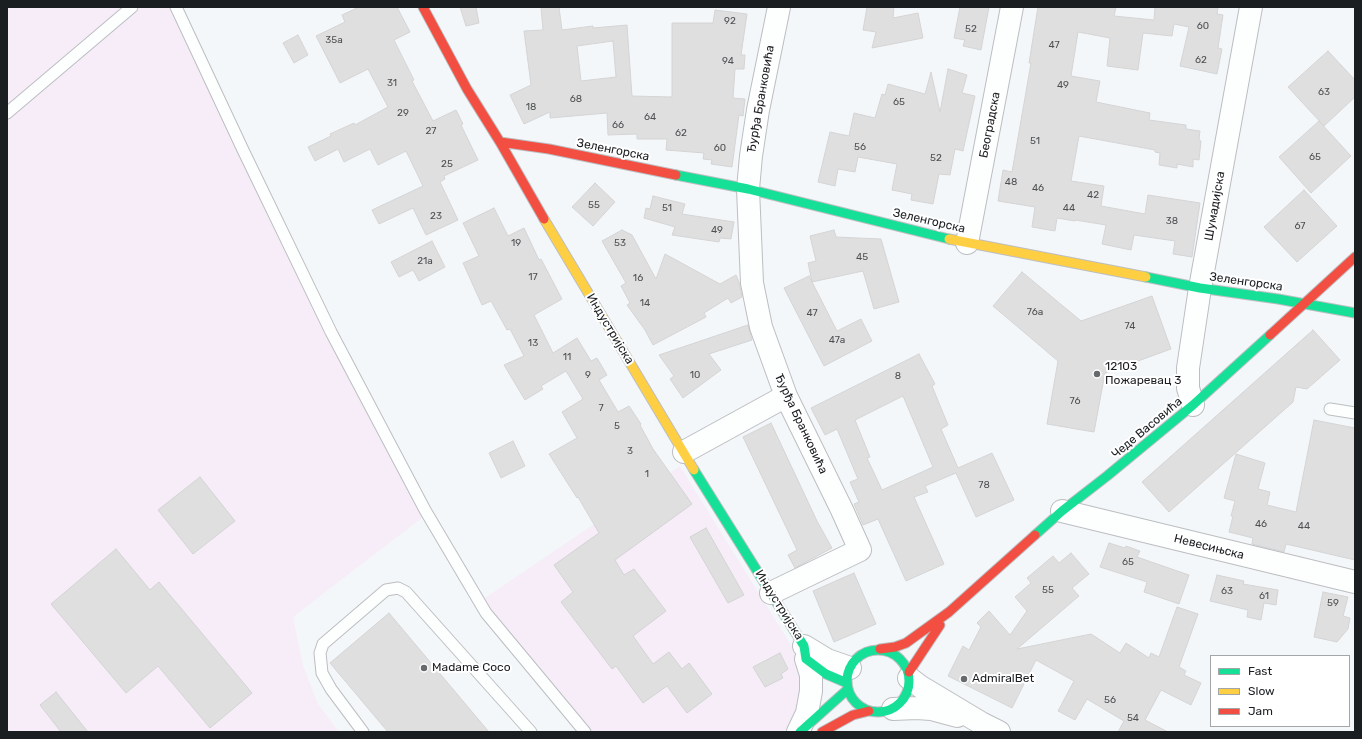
<!DOCTYPE html>
<html>
<head>
<meta charset="utf-8">
<style>
  body { margin:0 }
  #map { position:relative; width:1362px; height:739px; overflow:hidden; background:#f4f7fa; font-family:Rubik,sans-serif }
  canvas { display:block }
  .frame { position:absolute; inset:0; border:8px solid #1b1e21; pointer-events:none }
  .legend { position:absolute; left:1210px; top:655px; width:140px; height:72px; box-sizing:border-box; background:#fff; border:1px solid #a4a5a6; margin:0; padding:5px 7px; list-style:none; font-size:12px; color:#1b1e21 }
  .legend li { display:flex; align-items:center; gap:8px; height:20px }
  .legend b { width:20px; border:1px solid #a4a5a6 }
</style>
</head>
<body>
<div id="map">
<canvas width="1362" height="739"></canvas>
<div class="frame"></div>
<ul class="legend">
<li><b style="height:5px;background:#16e098"></b>Fast</li>
<li><b style="height:5px;background:#ffcf43"></b>Slow</li>
<li><b style="height:5px;background:#f24e42"></b>Jam</li>
</ul>
</div>
<script>
const c = document.querySelector('canvas').getContext('2d');
c.lineJoin = 'round';
function fill(path, color) { c.fillStyle = color; c.fill(path, 'evenodd'); }
const shape = rows => new Path2D(rows.map(r => 'M' + r).join(''));
function trace(path, color, width, dash) { c.strokeStyle = color; c.lineWidth = width; c.lineCap = dash ? 'butt' : 'round'; c.setLineDash(dash || []); c.stroke(path); }
function label(font, color, halo, rows, align = 'center') {
  c.font = font + ' Rubik,sans-serif'; c.lineWidth = 4; c.setLineDash([]); c.textBaseline = 'middle'; c.strokeStyle = halo; c.fillStyle = color; for (const [text, x, y, turn = 0] of rows) {
    c.save(); c.translate(x, y); c.rotate((+turn || 0) * Math.PI / 180); c.textAlign = isNaN(turn) ? turn : align; if (halo) c.strokeText(text, 0, 0); c.fillText(text, 0, 0); c.restore();
  }
}
fill(shape([
  [7,7,176,7,427,514,293,617,303,665,318,704,339,732,7,732],
  [680,466,794,650,803,679,800,703,791,732,585,732,479,602]
]), '#f6edf8');
const building = shape([
  [359,7,397,7,410,32,394,40,414,80,412,81,433,121,456,110,463,124,461,125,478,160,444,176,445,179,440,182,458,220,426,235,413,208,379,224,372,210,423,186,406,151,378,165,370,149,344,162,338,149,315,161,308,147,331,136,330,134,354,123,355,125,388,107,368,69,340,83,316,36,345,22,342,15,359,7],
  [460,7,476,7,479,23,466,26,460,7],
  [541,7,559,7,562,30,593,26,593,28,627,25,632,96,672,97,672,23,713,23,715,10,747,14,741,55,745,55,744,69,735,69,733,98,745,99,743,116,739,115,732,167,711,164,712,160,703,159,704,153,666,150,667,139,637,139,637,134,608,135,607,113,550,118,550,112,524,124,510,95,531,85,524,31,543,30,541,7],
  [613,41,616,77,581,81,577,46,613,41],
  [867,7,894,7,893,18,918,13,923,38,872,48,876,32,863,30,867,7],
  [960,7,989,7,981,50,963,46,965,40,954,38,960,7],
  [1038,7,1116,7,1114,16,1154,20,1155,7,1218,7,1217,14,1223,15,1218,48,1222,49,1217,74,1180,66,1189,27,1174,24,1172,36,1143,33,1138,70,1107,66,1110,38,1078,32,1071,76,1100,81,1096,102,1150,113,1149,120,1186,125,1186,129,1200,131,1199,140,1201,141,1199,160,1193,159,1193,167,1177,164,1177,168,1159,165,1160,153,1155,152,1155,150,1079,136,1071,181,1104,186,1101,206,1145,214,1148,195,1200,203,1192,257,1173,254,1175,241,1134,235,1131,250,1102,244,1106,225,1075,220,1075,221,1057,218,1055,231,1032,227,1035,207,998,201,1003,170,1012,172,1031,63,1029,63,1038,7],
  [298,35,308,55,294,63,283,43,298,35],
  [1328,51,1355,80,1355,97,1324,126,1288,87,1328,51],
  [948,69,967,75,962,93,975,96,963,151,955,149,950,175,939,174,933,204,911,200,912,194,892,190,897,164,858,157,855,172,838,169,835,186,818,182,830,132,849,136,854,113,875,118,882,94,885,95,888,84,925,94,931,72,940,112,948,69],
  [1319,121,1351,156,1311,193,1279,157,1319,121],
  [595,183,615,202,593,226,572,207,595,183],
  [1304,190,1337,226,1297,262,1264,227,1304,190],
  [653,196,685,204,682,214,734,222,731,239,720,238,719,242,672,235,675,227,644,218,646,208,650,209,653,196],
  [494,208,508,236,524,228,539,260,541,259,562,299,534,315,553,353,577,338,591,361,597,358,607,375,599,380,618,412,629,406,641,424,640,425,653,449,692,504,615,560,624,575,634,569,666,611,633,636,653,664,669,652,682,669,689,663,712,694,687,713,667,686,643,703,616,666,612,669,561,602,573,592,554,565,599,533,578,497,577,498,549,454,577,438,562,412,583,399,566,371,541,386,543,389,525,400,504,365,524,356,510,329,507,330,491,301,482,305,463,263,479,256,463,223,494,208],
  [622,230,632,235,656,279,665,254,720,284,736,275,739,282,742,297,731,303,728,298,704,313,706,317,653,345,645,330,627,305,630,303,621,286,626,283,602,241,622,230],
  [834,230,836,237,881,239,899,302,874,309,863,271,812,282,808,263,816,261,810,236,834,230],
  [432,241,445,267,419,281,413,270,399,277,391,262,432,241],
  [1022,272,1081,321,1152,296,1171,349,1105,373,1094,432,1047,424,1058,361,993,306,1022,272],
  [809,276,837,331,861,319,872,341,824,366,784,288,809,276],
  [748,325,752,340,709,354,721,370,683,398,670,379,674,376,659,355,748,325],
  [1313,330,1340,360,1307,389,1296,387,1293,402,1169,512,1142,482,1313,330],
  [919,354,935,384,932,386,948,425,941,429,958,468,992,453,1014,500,976,517,956,473,925,486,928,492,914,497,944,564,906,581,878,519,863,525,854,504,859,502,850,482,858,479,837,429,825,435,811,408,919,354],
  [903,396,933,467,882,490,867,458,870,457,855,420,903,396],
  [1314,420,1355,428,1355,560,1286,544,1284,552,1252,544,1253,538,1229,532,1233,516,1231,516,1235,501,1224,498,1236,454,1265,463,1258,489,1270,492,1267,505,1296,512,1314,420],
  [771,423,817,521,832,548,795,568,788,555,797,550,743,437,771,423],
  [513,441,525,466,501,478,489,453,513,441],
  [200,477,235,521,193,554,158,510,200,477],
  [706,528,744,595,728,603,690,537,706,528],
  [1109,543,1125,548,1126,546,1140,551,1137,557,1189,575,1179,604,1144,592,1147,582,1100,567,1109,543],
  [116,549,150,590,159,582,252,693,210,728,158,666,126,693,51,604,116,549],
  [1071,553,1089,574,1072,588,1079,596,1017,649,1091,634,1120,653,1126,643,1149,658,1151,653,1159,657,1177,607,1198,614,1179,667,1186,671,1184,675,1201,683,1191,705,1161,690,1145,720,1168,732,1118,732,1124,721,1087,699,1075,720,1058,711,1074,681,1036,660,1012,708,948,676,963,646,969,650,981,627,977,623,989,611,1010,635,1027,611,1015,597,1031,583,1027,578,1053,556,1059,563,1071,553],
  [854,573,876,624,834,642,813,591,854,573],
  [1217,575,1244,581,1243,584,1278,590,1276,605,1264,603,1261,620,1247,617,1248,610,1210,601,1217,575],
  [1323,592,1348,597,1343,616,1350,618,1348,629,1337,642,1314,637,1323,592],
  [389,613,489,732,388,732,330,663,389,613],
  [780,653,788,669,781,674,783,678,765,687,753,667,780,653],
  [56,692,88,732,61,732,40,705,56,692]
]);
fill(building, '#dfdfdf');
trace(building, '#d4d4d4', 1);
const lane = shape([
  [176,7,243,150,331,332,425,510,486,613,585,732],
  [7,113,132,7],
  [1330,409,1355,413],
  [363,732,331,689,322,673,320,653,323,644,386,590,398,588,406,592,531,732]
]);
const street = shape([
  [967,243,1012,7],
  [1193,405,1188,388,1188,368,1200,288,1251,7],
  [684,452,786,396],
  [1062,511,1355,582],
  [771,593,860,550,842,510,786,396,761,327,752,283,748,189,751,156,758,110,779,7],
  [804,646,827,660,850,668],
  [909,678,921,687,981,723,999,732],
  [893,709,917,708,931,709,957,716],
  [798,732,807,713,811,691,811,675,806,659]
]);
const fast = shape([
  [676,175,748,189,949,239],
  [1146,277,1200,288,1278,299,1355,313],
  [694,470,804,646,806,659,826,674,847,683],
  [1035,535,1062,511,1107,476,1193,405,1270,335],
  '847 681a31 31 0 1 1 62 0a31 31 0 1 1-62 0Z',
  [800,732,848,689]
]);
const slow = shape([
  [544,219,694,470],
  [949,239,1146,277]
]);
const jam = shape([
  [423,7,467,89,500,142,544,219],
  [500,142,549,149,676,175],
  [1270,335,1355,257],
  [880,649,895,647,906,643,949,612,1035,535],
  [909,672,940,625],
  [822,732,853,715,869,711]
]);
trace(lane, '#bcbec1', 13);
trace(street, '#bcbec1', 24);
trace(fast, '#bcbec1', 11);
trace(slow, '#bcbec1', 11);
trace(jam, '#bcbec1', 11);
trace(lane, '#fdfefe', 11);
trace(street, '#fdfefe', 22);
trace(fast, '#16e098', 9);
trace(slow, '#ffcf43', 9);
trace(jam, '#f24e42', 9);
for (const [x, y, r, color] of [
  [1097,374,4,"#676a6d"],
  [424,668,4,"#676a6d"],
  [964,679,4,"#676a6d"]
]) { const dot = new Path2D(); dot.arc(x, y, r, 0, 2 * Math.PI); c.fillStyle = color; c.fill(dot); trace(dot, '#fff', 1.5); }
label('10px', '#4e5052', null, [
  ["92",730,21],
  ["60",1203,26],
  ["52",971,29],
  ["35a",334,40],
  ["47",1054,45],
  ["62",1201,60],
  ["94",728,61],
  ["31",392,83],
  ["49",1063,85],
  ["63",1324,92],
  ["68",576,99],
  ["65",899,102],
  ["18",531,107],
  ["29",403,113],
  ["64",650,117],
  ["66",618,125],
  ["27",431,131],
  ["62",681,133],
  ["51",1035,141],
  ["56",860,147],
  ["60",720,148],
  ["65",1315,157],
  ["52",936,158],
  ["25",447,164],
  ["48",1011,182],
  ["46",1038,188],
  ["42",1093,195],
  ["55",594,205],
  ["51",667,208],
  ["44",1069,208],
  ["23",436,216],
  ["38",1172,221],
  ["67",1300,226],
  ["49",717,230],
  ["19",516,243],
  ["53",620,243],
  ["45",862,257],
  ["21a",425,261],
  ["17",533,277],
  ["16",638,278],
  ["14",645,303],
  ["76a",1035,312],
  ["47",812,313],
  ["74",1130,326],
  ["47a",837,340],
  ["13",533,343],
  ["11",567,357],
  ["9",588,375],
  ["10",695,375],
  ["8",898,376],
  ["76",1075,401],
  ["7",601,408],
  ["5",617,426],
  ["3",630,451],
  ["1",647,474],
  ["78",984,485],
  ["46",1261,524],
  ["44",1304,526],
  ["65",1128,562],
  ["55",1048,590],
  ["63",1227,591],
  ["61",1264,596],
  ["59",1333,603],
  ["56",1110,700],
  ["54",1133,718]
]);
label('12px', '#1b1e21', '#fff', [
  ["Ђурђа Бранковића",761,99,-80],
  ["Београдска",990,125,-79],
  ["Зеленгорска",613,150,11],
  ["Шумадијска",1215,206,-80],
  ["Зеленгорска",929,221,13],
  ["Зеленгорска",1246,282,8],
  ["Индустријска",610,329,59],
  ["Ђурђа Бранковића",801,424,65],
  ["Чеде Васовића",1147,428,-40],
  ["Невесињска",1209,547,14],
  ["Индустријска",779,605,58]
]);
label('12px', '#1b1e21', '#fff', [
  ["12103",1105,367],
  ["Пожаревац 3",1105,381],
  ["Madame Coco",432,668],
  ["AdmiralBet",972,679]
], 'left');
</script>
</body>
</html>
